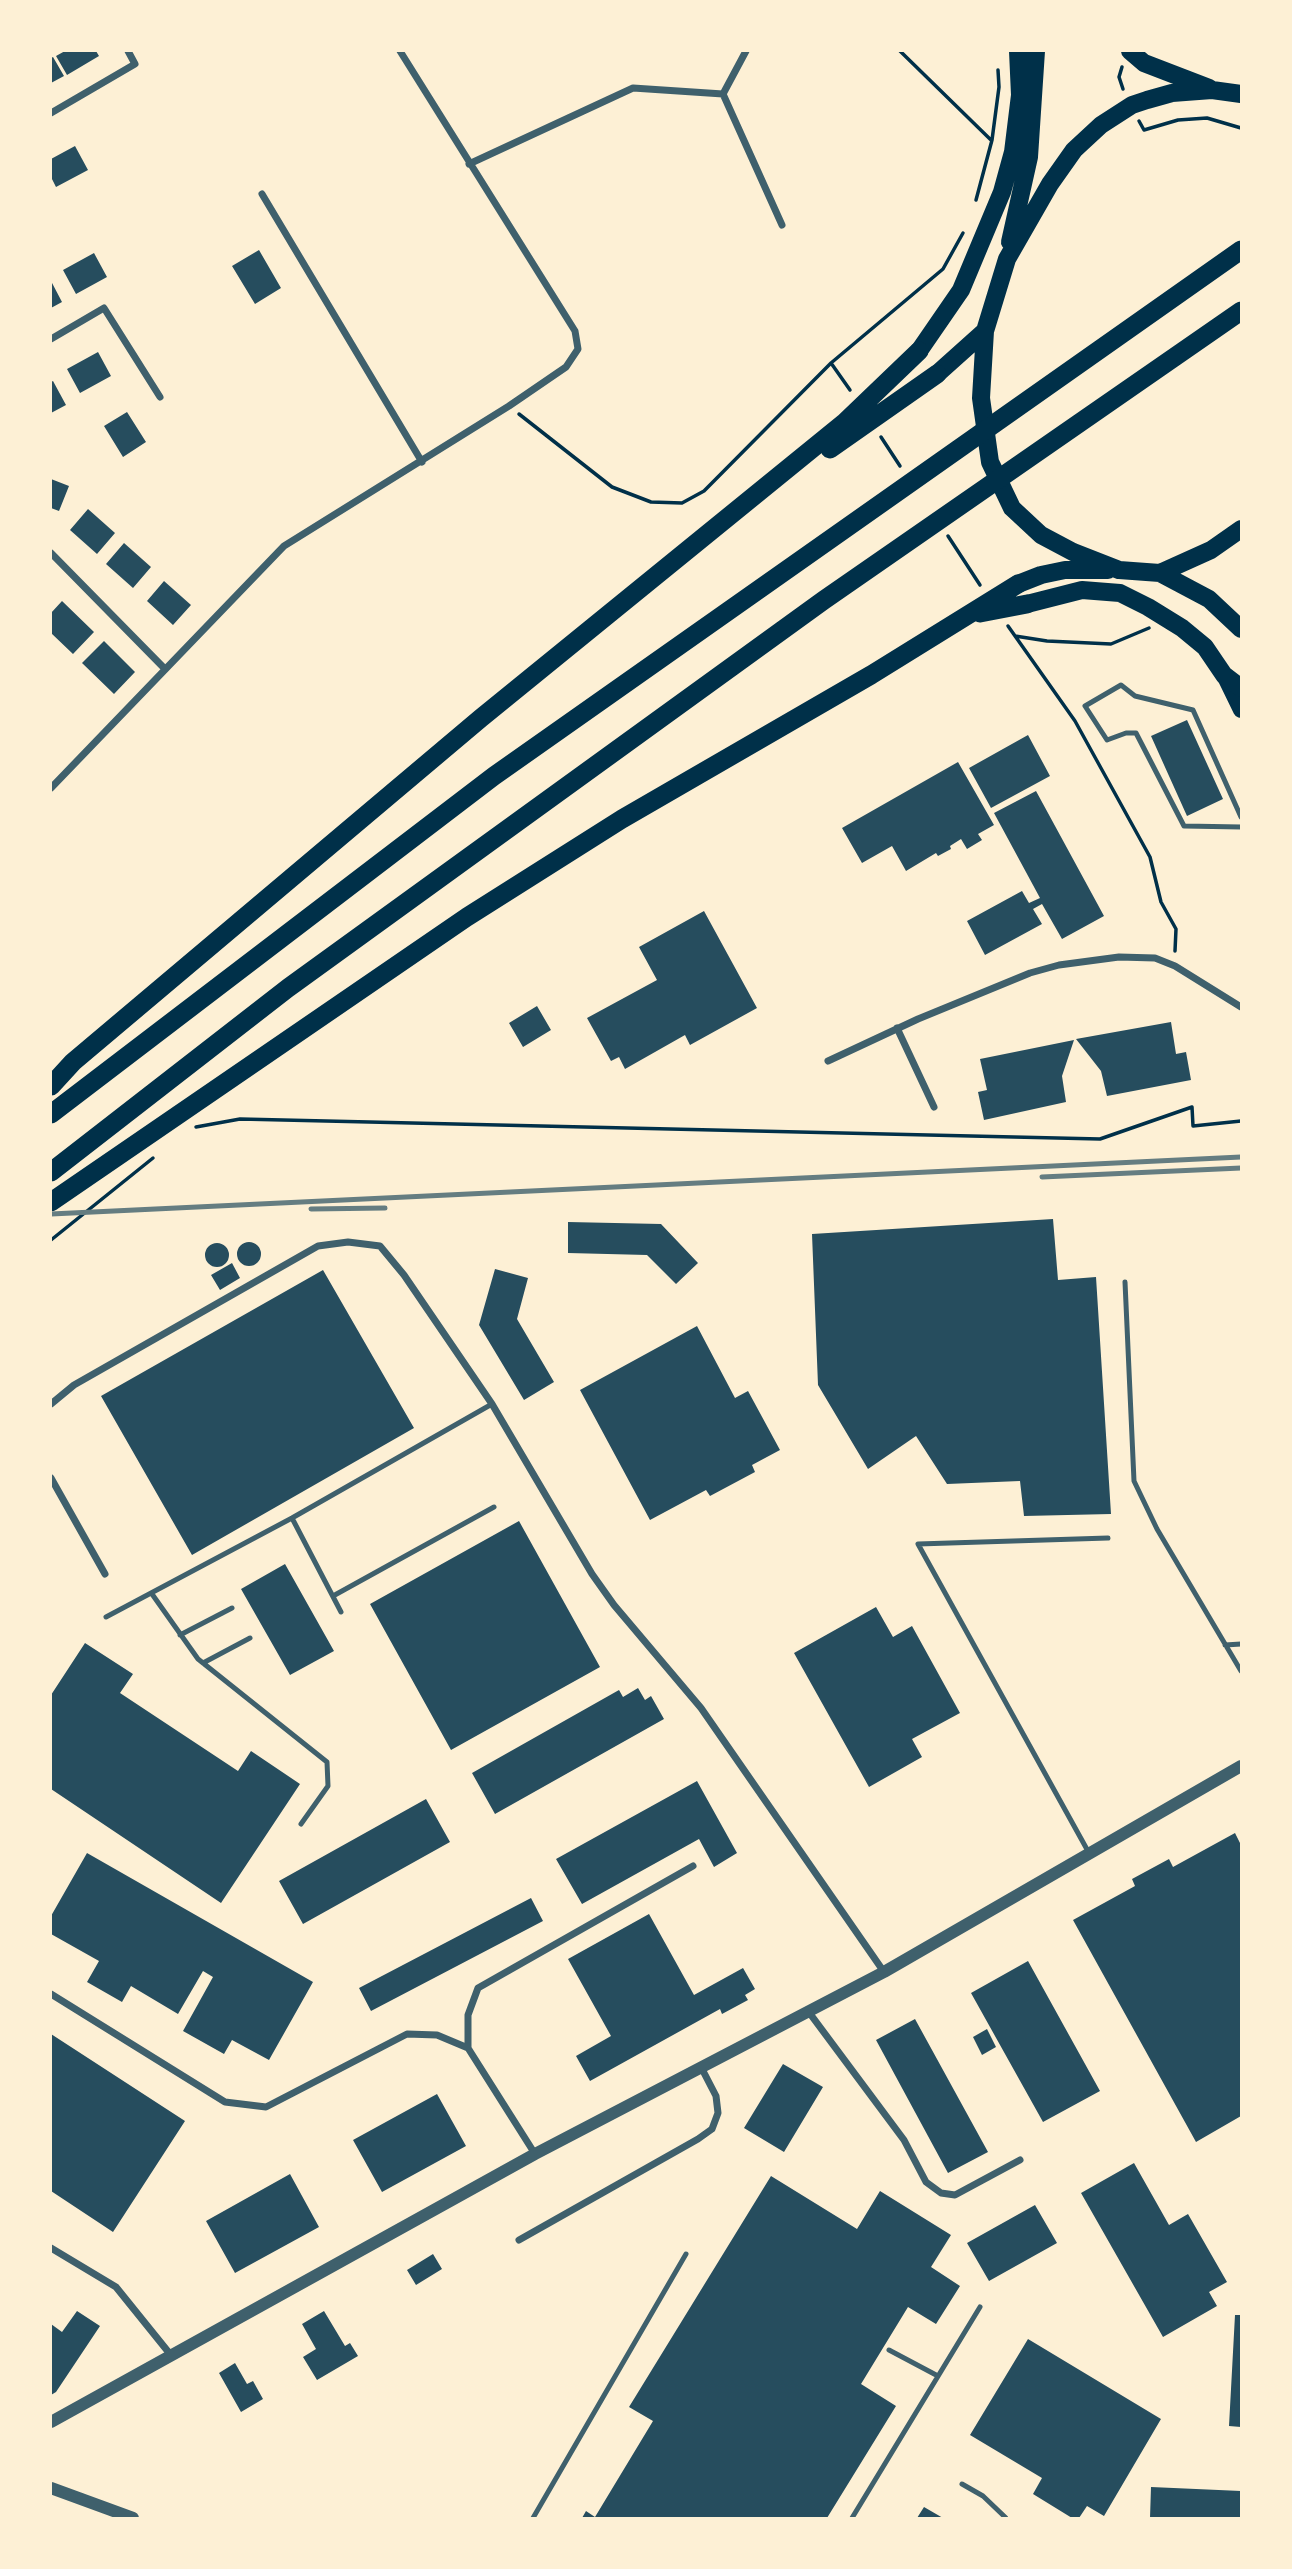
<!DOCTYPE html>
<html>
<head>
<meta charset="utf-8">
<style>
  body { margin:0 }
  #map { position:relative; width:1292px; height:2569px; overflow:hidden; background:#fdf0d5; font-family:Roboto,sans-serif }
  canvas { display:block }
  .frame { position:absolute; inset:0; border:52px solid #fdf0d5; pointer-events:none }
</style>
</head>
<body>
<div id="map">
<canvas width="1292" height="2569"></canvas>
<div class="frame"></div>
</div>
<script>
const c = document.querySelector('canvas').getContext('2d');
c.lineJoin = 'round';
function fill(path, color) { c.fillStyle = color; c.fill(path, 'evenodd'); }
const shape = rows => new Path2D(rows.map(r => 'M' + r).join(''));
function trace(path, color, width, dash) { c.strokeStyle = color; c.lineWidth = width; c.lineCap = dash ? 'butt' : 'round'; c.setLineDash(dash || []); c.stroke(path); }
fill(shape([
  [65,51,96,51,99,56,67,75,56,56],
  [53,57,64,76,51,83,51,58],
  [75,146,88,170,56,187,51,177,51,159],
  [259,250,281,288,255,304,232,266],
  [94,253,107,277,76,294,63,270],
  [51,281,62,302,51,308],
  [98,352,111,376,80,393,67,369],
  [53,381,66,405,51,413,51,382],
  [127,412,146,442,123,457,104,426],
  [51,479,69,486,59,511,51,508],
  [88,509,115,533,97,554,70,530],
  [124,543,151,567,133,588,106,564],
  [164,581,191,605,173,625,147,601],
  [62,601,94,632,73,654,51,633,51,613],
  [104,641,135,672,114,694,82,663],
  [1187,720,1223,799,1187,816,1151,736],
  [1028,735,1050,776,991,808,969,768],
  [958,762,994,825,978,834,982,840,967,849,961,839,950,846,951,849,938,856,936,853,906,871,892,846,862,863,842,828],
  [1036,791,1104,916,1062,939,1042,904,1033,909,1042,924,985,955,967,921,1022,891,1029,903,1040,898,994,813],
  [704,911,757,1008,690,1045,685,1035,625,1069,619,1057,611,1061,587,1018,657,980,639,947],
  [537,1006,551,1030,523,1047,509,1023],
  [1171,1022,1176,1054,1186,1052,1191,1080,1107,1096,1101,1071,1076,1039],
  [1074,1040,1062,1076,1066,1102,984,1120,978,1092,987,1090,980,1059],
  [1053,1219,1058,1280,1096,1277,1111,1514,1024,1516,1020,1481,947,1484,916,1436,868,1469,818,1385,812,1234],
  [568,1222,661,1224,698,1263,676,1284,647,1255,568,1253],
  '237 1254a12 12 0 1 1 24 0a12 12 0 1 1-24 0Z',
  '205 1255a12 12 0 1 1 24 0a12 12 0 1 1-24 0Z',
  [232,1263,240,1278,220,1290,211,1275],
  [495,1269,528,1278,517,1319,554,1382,524,1400,479,1325],
  [323,1270,414,1428,192,1555,101,1396],
  [697,1326,735,1398,748,1391,780,1450,752,1465,755,1472,710,1496,706,1490,650,1520,580,1390],
  [519,1521,600,1667,451,1750,370,1604],
  [285,1564,334,1651,290,1675,241,1589],
  [876,1607,893,1637,912,1626,960,1713,912,1739,922,1757,869,1787,794,1653],
  [85,1643,133,1674,120,1693,238,1771,251,1751,300,1784,221,1903,51,1789,51,1695],
  [638,1688,645,1700,651,1696,664,1719,495,1814,472,1773,619,1690,623,1697],
  [697,1781,737,1853,714,1867,699,1839,582,1904,556,1859],
  [426,1799,450,1842,303,1924,279,1881],
  [1235,1833,1241,1845,1241,2116,1196,2142,1073,1920,1135,1886,1132,1879,1169,1859,1173,1867],
  [87,1853,313,1982,269,2060,232,2040,224,2054,183,2031,213,1977,203,1971,178,2014,131,1986,122,2002,87,1982,99,1961,51,1934,51,1916],
  [531,1898,543,1921,371,2011,359,1988],
  [649,1914,694,1995,743,1968,755,1989,745,1995,748,2000,722,2014,720,2009,590,2081,576,2056,611,2036,568,1959],
  [1028,1961,1100,2091,1043,2122,971,1993],
  [915,2019,988,2152,948,2173,876,2040],
  [987,2029,996,2047,982,2055,973,2037],
  [51,2034,185,2121,113,2232,51,2191],
  [783,2064,823,2087,784,2152,744,2128],
  [437,2094,466,2146,382,2192,353,2140],
  [1134,2163,1169,2225,1188,2214,1227,2282,1209,2292,1217,2306,1163,2337,1081,2193],
  [290,2174,319,2227,235,2273,206,2221],
  [771,2176,857,2229,880,2191,951,2235,931,2267,960,2286,936,2324,908,2307,861,2384,896,2406,827,2518,582,2518,586,2511,595,2517,653,2421,629,2407],
  [1035,2205,1057,2243,989,2281,967,2243],
  [433,2254,442,2269,416,2285,407,2270],
  [77,2311,100,2326,56,2392,51,2395,51,2324,62,2332],
  [324,2311,345,2346,350,2343,358,2356,317,2380,303,2357,316,2349,302,2324],
  [1235,2315,1241,2315,1241,2427,1229,2426],
  [1028,2339,1161,2419,1104,2516,1087,2506,1079,2518,1072,2518,1033,2494,1042,2478,970,2435],
  [235,2363,247,2384,253,2381,263,2399,241,2412,219,2373],
  [1151,2487,1241,2491,1241,2518,1150,2518],
  [924,2507,943,2518,917,2518]
]), '#264d5e');
trace(shape([
  [900,51,991,140],
  [1122,67,1119,77,1123,89],
  [1139,121,1144,130,1178,120,1207,118,1241,128],
  [976,200,992,140,999,87,998,70],
  [831,363,850,390],
  [519,414,612,487,651,502,682,503,704,491,831,363,943,269,963,233],
  [881,437,900,466],
  [948,536,980,585],
  [1008,626,1075,721,1150,857,1161,902,1176,929,1175,951],
  [1015,636,1047,641,1111,644,1149,628],
  [196,1127,240,1119,1100,1139,1192,1107,1193,1126,1241,1121],
  [51,1240,153,1158]
]), '#003049', 3.5);
trace(shape([
  [1241,817,1193,710,1135,696,1121,685,1085,706,1107,740,1126,733,1136,733,1184,826,1241,827],
  [1125,1282,1134,1481,1157,1529,1241,1671],
  [292,1518,341,1612],
  [152,1594,198,1659,327,1762,328,1786,301,1824],
  [333,1596,494,1507],
  [106,1617,292,1518,492,1404],
  [180,1635,232,1608],
  [1225,1645,1241,1644],
  [203,1663,250,1638],
  [1089,1853,918,1544,1108,1538],
  [889,2350,938,2376],
  [962,2484,983,2496,1006,2518],
  [533,2518,686,2254],
  [852,2518,980,2307]
]), '#3f606c', 5);
trace(shape([
  [746,51,723,94,782,225],
  [51,113,135,64,128,51],
  [469,164,633,88,723,94],
  [262,194,422,462],
  [51,339,104,308,160,397],
  [51,553,165,669],
  [51,788,284,546,509,406,566,367,578,349,575,331,400,51],
  [897,1028,934,1107],
  [828,1061,918,1019,1030,973,1059,965,1119,957,1155,958,1175,966,1241,1007],
  [51,1404,74,1385,318,1246,348,1242,380,1246,404,1275,492,1404,592,1574,614,1605,701,1708,884,1972],
  [51,1478,105,1574],
  [51,1994,225,2102,266,2107,407,2034,437,2035,468,2048],
  [808,2011,904,2140,926,2182,941,2193,955,2195,1020,2160],
  [535,2154,468,2048,468,2015,478,1988,693,1866],
  [519,2240,698,2139,712,2129,718,2113,716,2096,701,2067],
  [51,2248,116,2287,170,2354]
]), '#3f606c', 7);
trace(shape([
  [51,2422,535,2154,884,1972,1241,1766],
  [51,2488,133,2518]
]), '#3f606c', 12);
trace(shape([
  [1224,675,1241,710]
]), '#003049', 16);
trace(shape([
  [1130,51,1144,63,1209,88],
  [1241,94,1212,90,1172,93,1147,100,1132,105,1101,125,1074,150,1050,184,1007,259,985,331,981,398,990,462,1012,508,1041,535,1073,552,1119,570,1160,573,1211,550,1241,529],
  [1010,242,1029,157,1036,51],
  [919,351,961,290,1002,192,1013,152,1020,95,1018,51],
  [937,374,985,331],
  [1160,573,1209,599,1241,629],
  [1018,584,1041,575,1065,570,1108,570],
  [1027,604,1082,590,1120,593,1148,607,1182,628,1205,647,1224,675,1241,688]
]), '#003049', 18);
trace(shape([
  [830,449,937,374],
  [980,613,1027,604],
  [51,1086,73,1062,481,718,845,422,919,351],
  [51,1114,494,776,1241,250],
  [51,1172,288,988,824,600,1241,311],
  [51,1202,467,917,622,819,871,675,1018,584]
]), '#003049', 19);
trace(shape([
  [1042,1177,1241,1168],
  [311,1209,385,1208],
  [51,1214,1241,1157]
]), '#657d81', 5);
</script>
</body>
</html>
